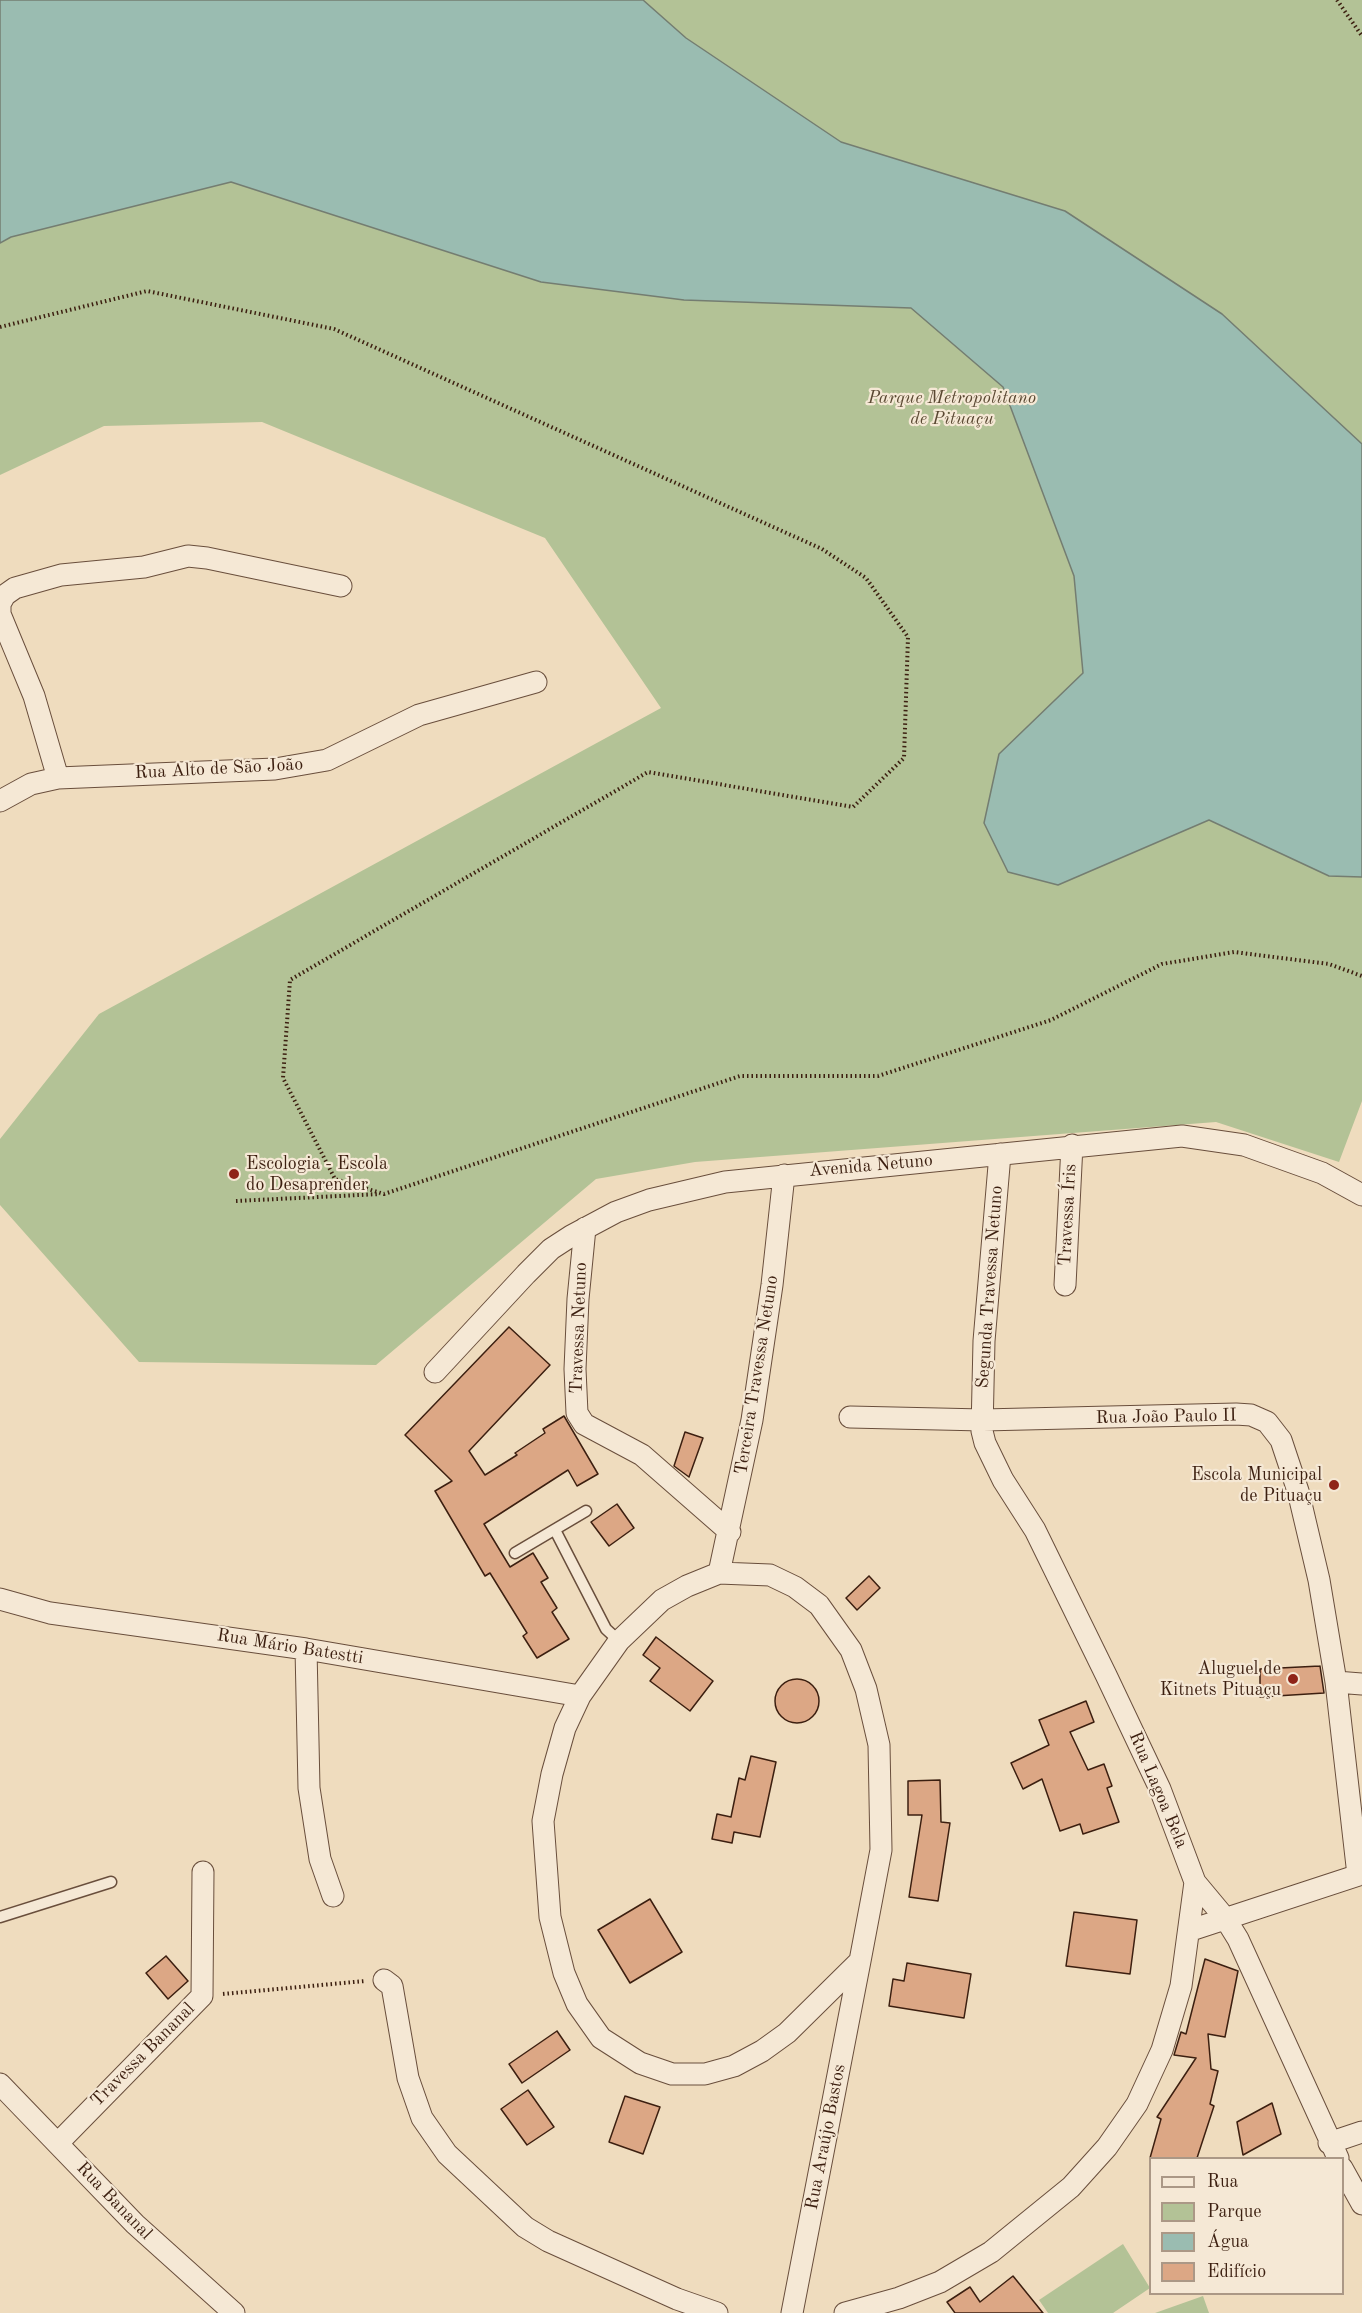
<!DOCTYPE html>
<html>
<head>
<meta charset="utf-8">
<style>
  body { margin:0 }
  #map { position:relative; width:1362px; height:2313px; overflow:hidden; background:#efdcbe; font-family:"Old Standard TT",serif }
  canvas { display:block }
  .legend { position:absolute; left:1149px; top:2157px; width:195px; height:138px; box-sizing:border-box; background:#f5e8d5; border:2px solid #ab9886; margin:0; padding:8px 10px; list-style:none; font-size:18px; color:#3c1f10 }
  .legend li { display:flex; align-items:center; gap:12px; height:30px }
  .legend b { width:30px; border:2px solid #ab9886 }
</style>
</head>
<body>
<div id="map">
<canvas width="1362" height="2313"></canvas>
<ul class="legend">
<li><b style="height:8px;background:#f5e8d5"></b>Rua</li>
<li><b style="height:16px;background:#b3c296"></b>Parque</li>
<li><b style="height:16px;background:#9abcb1"></b>Água</li>
<li><b style="height:16px;background:#dca785"></b>Edifício</li>
</ul>
</div>
<script>
const c = document.querySelector('canvas').getContext('2d');
c.lineJoin = 'round';
function fill(path, color) { c.fillStyle = color; c.fill(path, 'evenodd'); }
const shape = rows => new Path2D(rows.map(r => 'M' + r).join(''));
function trace(path, color, width, dash) { c.strokeStyle = color; c.lineWidth = width; c.lineCap = dash ? 'butt' : 'round'; c.setLineDash(dash || []); c.stroke(path); }
function label(font, color, halo, rows, align = 'center') {
  c.font = font + ' "Old Standard TT",serif'; c.lineWidth = 4.5; c.setLineDash([]); c.textBaseline = 'middle'; c.strokeStyle = halo; c.fillStyle = color; for (const [text, x, y, turn = 0] of rows) {
    c.save(); c.translate(x, y); c.rotate((+turn || 0) * Math.PI / 180); c.textAlign = isNaN(turn) ? turn : align; if (halo) c.strokeText(text, 0, 0); c.fillText(text, 0, 0); c.restore();
  }
}
fill(shape([
  [0,0,1362,0,1362,1101,1339,1162,1216,1122,695,1162,596,1179,376,1365,139,1362,0,1205,0,1139,99,1014,661,708,545,538,262,422,104,426,0,475],
  [1123,2244,1150,2288,1113,2313,1048,2313,1039,2300],
  [1203,2296,1209,2313,1155,2313]
]), '#b3c296');
const water = shape([
  [0,0,643,0,686,38,841,142,1065,211,1222,314,1362,444,1362,877,1329,876,1209,820,1058,885,1008,872,984,823,999,754,1083,673,1074,576,1003,387,911,308,684,300,541,282,231,182,11,237,0,243,0,0]
]);
fill(water, '#9abcb1');
trace(water, '#747d71', 1.5);
const building = shape([
  [509,1327,550,1365,469,1451,485,1475,517,1455,515,1453,545,1433,543,1429,564,1416,598,1474,577,1486,568,1470,484,1524,510,1567,533,1553,548,1578,541,1582,557,1608,552,1612,569,1639,537,1658,523,1636,527,1633,490,1573,485,1576,435,1491,452,1481,405,1435,509,1327],
  [685,1432,703,1438,689,1477,674,1466,685,1432],
  [617,1504,634,1528,609,1546,591,1522,617,1504],
  [869,1576,880,1588,857,1610,846,1598,869,1576],
  [656,1637,713,1681,690,1711,650,1681,660,1668,643,1655,656,1637],
  [1320,1666,1324,1693,1260,1697,1260,1669,1320,1666],
  '775 1701a22 22 0 1 1 44 0a22 22 0 1 1-44 0Z',
  [1086,1701,1094,1722,1070,1732,1088,1770,1104,1764,1112,1786,1107,1788,1119,1822,1083,1834,1080,1824,1060,1831,1042,1779,1023,1789,1011,1763,1049,1745,1039,1720,1086,1701],
  [751,1756,776,1762,760,1837,734,1832,732,1843,712,1839,717,1814,731,1817,739,1778,745,1780,751,1756],
  [940,1780,941,1822,950,1823,938,1901,909,1897,922,1815,908,1815,908,1781,940,1780],
  [650,1899,682,1952,630,1983,598,1930,650,1899],
  [1074,1912,1137,1920,1130,1974,1066,1966,1074,1912],
  [166,1956,188,1981,168,1999,146,1973,166,1956],
  [1205,1959,1238,1971,1225,2037,1208,2034,1211,2069,1218,2071,1210,2104,1214,2106,1197,2158,1150,2158,1161,2119,1157,2117,1196,2058,1174,2055,1181,2032,1186,2034,1205,1959],
  [907,1963,971,1974,964,2018,889,2006,893,1979,904,1981,907,1963],
  [557,2031,570,2050,522,2083,509,2064,557,2031],
  [528,2090,554,2127,527,2145,501,2109,528,2090],
  [625,2096,660,2107,643,2154,609,2142,625,2096],
  [1272,2103,1281,2134,1243,2155,1237,2122,1272,2103],
  [1013,2276,1043,2313,955,2313,947,2302,970,2287,980,2302,1013,2276]
]);
fill(building, '#dca785');
trace(building, '#3c1f10', 1.5);
const lane = shape([
  [555,1530,606,1629,619,1641],
  [515,1553,586,1511],
  [0,1917,111,1882]
]);
const street = shape([
  [58,778,34,696,0,614,0,604,5,595,15,588,61,575,144,567,188,556,207,558,341,586],
  [0,801,31,784,58,778,275,769,327,760,419,715,536,682],
  [1000,1154,984,1341,982,1431,985,1443,1003,1480,1035,1530,1106,1675,1160,1789,1195,1882,1225,1918,1238,1939,1338,2158],
  [585,1228,578,1299,575,1369,577,1413,584,1424,642,1455,730,1532],
  [1065,1285,1072,1145],
  [435,1372,526,1274,551,1249,571,1236,616,1212,649,1200,725,1182,1182,1136,1244,1145,1322,1173,1362,1195],
  [850,1417,983,1420,1236,1414,1251,1415,1267,1422,1281,1440,1298,1491,1319,1580,1336,1682,1358,1875],
  [719,1573,752,1420,772,1285,784,1175],
  [0,1599,50,1613,306,1649,580,1696],
  [306,1649,309,1788,320,1859,333,1896],
  [1336,1682,1362,1684],
  [1191,1930,1362,1874],
  [384,1980,392,1986,408,2078,422,2118,447,2154,525,2227,548,2241,677,2299,717,2313],
  [0,2084,135,2224,234,2313],
  [58,2143,202,1996,203,1872],
  [1329,2143,1362,2132],
  [1342,2168,1362,2204],
  [792,2313,860,1961,881,1850,879,1745,866,1689,851,1650,819,1605,795,1587,770,1575,719,1573,687,1586,662,1600,619,1641,580,1696,565,1728,552,1774,543,1821,550,1917,564,1973,577,2004,601,2038,640,2063,672,2074,705,2074,734,2066,762,2051,787,2033,860,1961],
  [845,2313,899,2298,940,2282,991,2252,1071,2187,1107,2147,1137,2104,1162,2050,1181,1986,1195,1882]
]);
trace(lane, '#694e3c', 13);
trace(street, '#694e3c', 23);
trace(shape([
  [1337,0,1362,36],
  [0,327,147,291,334,329,822,549,866,578,908,637,904,758,853,807,648,772,290,980,283,1078,335,1179,384,1194,740,1076,878,1076,1051,1020,1162,964,1234,952,1329,964,1362,976],
  [236,1201,380,1194],
  [223,1994,365,1981]
]), '#3c1f10', 4, [1.5, 3]);
trace(lane, '#f5e8d5', 10);
trace(street, '#f5e8d5', 21);
for (const [x, y, r, color] of [
  [234,1174,6,"#8f2418"],
  [1334,1485,6,"#8f2418"],
  [1293,1679,6,"#8f2418"]
]) { const dot = new Path2D(); dot.arc(x, y, r, 0, 2 * Math.PI); c.fillStyle = color; c.fill(dot); trace(dot, '#f5e8d5', 2); }
label('italic 18px', '#5a4832', '#f5e8d5', [
  ["Parque Metropolitano",952,398],
  ["de Pituaçu",952,419]
]);
label('18px', '#3c1f10', '#f5e8d5', [
  ["Rua Alto de São João",219,769,-3],
  ["Avenida Netuno",871,1166,-5],
  ["Travessa Íris",1068,1215,-87],
  ["Segunda Travessa Netuno",990,1287,-86],
  ["Travessa Netuno",579,1328,-88],
  ["Terceira Travessa Netuno",757,1375,-81],
  ["Rua João Paulo II",1166,1417,-1],
  ["Rua Mário Batestti",290,1647,9],
  ["Rua Lagoa Bela",1158,1790,67],
  ["Travessa Bananal",143,2055,-45],
  ["Rua Araújo Bastos",826,2137,-79],
  ["Rua Bananal",114,2201,46]
]);
label('18px', '#3c1f10', '#f5e8d5', [
  ["Escologia - Escola",246,1164,"left"],
  ["do Desaprender",246,1185,"left"],
  ["Escola Municipal",1322,1475],
  ["de Pituaçu",1322,1496],
  ["Aluguel de",1281,1669],
  ["Kitnets Pituaçu",1281,1690]
], 'right');
</script>
</body>
</html>
